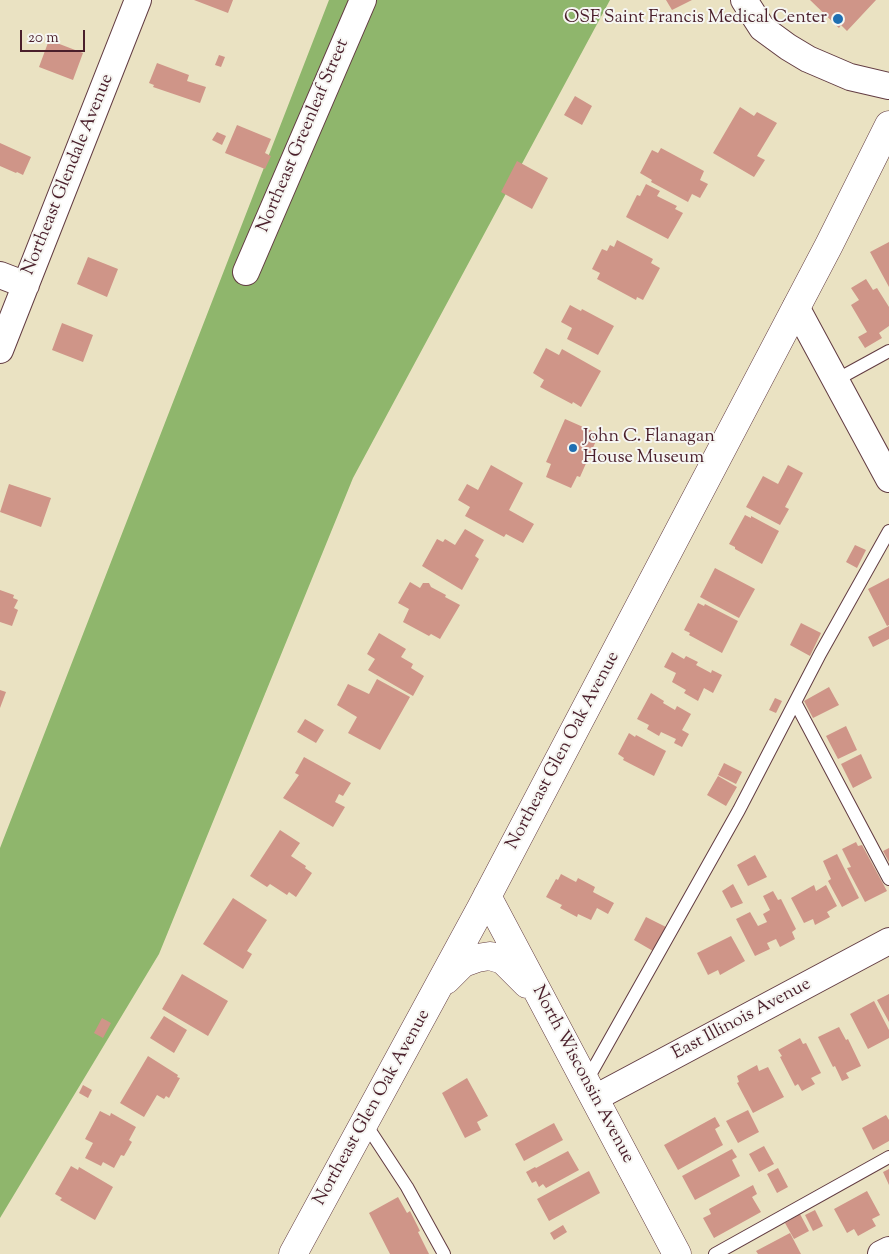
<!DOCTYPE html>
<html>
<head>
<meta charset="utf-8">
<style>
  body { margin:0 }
  #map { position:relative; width:889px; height:1254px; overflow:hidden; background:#eae2c2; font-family:"Sorts Mill Goudy",serif }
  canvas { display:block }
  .scale { position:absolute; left:20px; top:30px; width:65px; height:22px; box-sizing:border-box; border:2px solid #4a1f2b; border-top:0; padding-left:6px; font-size:15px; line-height:18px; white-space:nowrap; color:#4a1f2b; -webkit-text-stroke:4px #f6f6f2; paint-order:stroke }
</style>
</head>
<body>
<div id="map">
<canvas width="889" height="1254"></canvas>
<div class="scale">20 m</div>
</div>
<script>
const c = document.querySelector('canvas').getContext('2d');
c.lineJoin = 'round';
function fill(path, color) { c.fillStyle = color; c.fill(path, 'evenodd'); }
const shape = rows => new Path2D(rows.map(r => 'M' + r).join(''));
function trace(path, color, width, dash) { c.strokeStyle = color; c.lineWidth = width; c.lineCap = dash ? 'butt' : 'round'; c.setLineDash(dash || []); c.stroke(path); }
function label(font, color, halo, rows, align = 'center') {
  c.font = font + ' "Sorts Mill Goudy",serif'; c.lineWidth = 4; c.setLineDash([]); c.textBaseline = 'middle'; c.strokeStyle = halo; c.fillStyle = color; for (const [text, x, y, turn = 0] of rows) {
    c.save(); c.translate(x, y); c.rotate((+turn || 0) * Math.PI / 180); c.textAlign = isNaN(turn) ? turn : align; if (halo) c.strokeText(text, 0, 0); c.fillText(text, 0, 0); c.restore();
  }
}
fill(shape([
  [329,0,610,0,353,478,159,954,0,1218,0,848]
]), '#8fb66c');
fill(shape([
  [194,0,233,0,228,13],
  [666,0,692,0,672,10],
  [810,0,876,0,847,31,841,25,839,28],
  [49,40,83,53,73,80,39,67],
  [219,55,225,57,221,67,215,65],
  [157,63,189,75,187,81,206,87,200,103,153,87,154,85,149,83],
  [575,96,592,106,582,125,564,115],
  [740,107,754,116,757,112,777,123,757,156,765,160,754,177,713,153],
  [237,125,271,139,265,153,271,156,265,169,225,153],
  [217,132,226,136,222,145,212,140],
  [0,143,31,157,23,175,17,172,16,173,0,166],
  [661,148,704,171,700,180,708,184,700,198,692,194,688,202,651,182,652,180,640,173,652,150,658,153],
  [517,161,548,178,532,209,501,192],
  [646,184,660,191,657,196,677,206,675,209,683,213,668,239,626,217,637,195,640,196],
  [617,240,653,259,651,263,660,268,643,300,637,297,636,300,597,279,600,273,592,269,602,249,607,251,610,245,614,247],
  [889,242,889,287,870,252],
  [88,257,118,269,107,297,77,284],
  [866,279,873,290,877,288,889,307,889,326,879,333,882,338,865,348,858,337,867,332,851,305,859,300,851,288],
  [570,305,581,311,582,309,614,326,598,355,567,339,572,328,561,322],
  [62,323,93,335,83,362,52,350],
  [546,348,559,355,562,349,601,371,581,407,573,402,572,404,540,387,544,380,533,373],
  [565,419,599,434,580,477,577,476,571,488,546,477,551,464,546,462],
  [491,465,523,483,509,510,534,524,523,543,506,534,504,537,465,516,470,507,458,500,467,484,478,490],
  [788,465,803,473,785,507,789,509,780,525,746,507,763,476,778,484],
  [9,484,51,498,41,527,0,512],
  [745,515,751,518,751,516,779,531,762,564,735,549,735,547,729,544],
  [465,529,484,540,475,556,479,559,462,590,422,566,437,539,443,542,445,539,455,545],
  [855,545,866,550,857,568,846,562],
  [715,568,755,589,739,618,700,597],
  [889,578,889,625,887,626,868,589],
  [410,582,420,588,423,583,429,583,431,587,446,595,445,597,460,605,440,639,431,634,429,636,403,622,409,609,398,603],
  [0,590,14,595,13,598,18,600,14,608,18,610,12,626,0,622],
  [698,603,704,606,705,604,738,621,722,653,689,635,690,633,684,630],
  [801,623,821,633,810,656,790,645],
  [889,626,889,639,873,647,868,637],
  [379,633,406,649,401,657,413,664,411,668,424,676,413,696,368,670,375,659,367,654],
  [672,652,684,659,686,656,698,662,696,665,711,673,712,670,722,675,713,693,704,688,698,701,684,693,686,690,672,682,676,673,664,667],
  [377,679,410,697,380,750,348,733,357,717,337,705,348,684,369,694],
  [829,687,839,705,813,718,804,701],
  [0,690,6,692,0,708],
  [651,693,664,701,663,703,675,710,677,706,691,714,682,730,689,734,682,747,674,743,676,739,661,732,659,736,647,729,649,725,637,719],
  [775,698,782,701,776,713,769,710],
  [305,719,324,730,316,743,297,732],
  [846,726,857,750,838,759,826,736],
  [629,733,635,737,636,735,666,751,654,776,623,760,624,758,618,754],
  [861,754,872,778,853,788,841,764],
  [304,757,351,783,343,796,339,794,335,802,345,807,333,827,283,798,299,775,295,773],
  [724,763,742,772,736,784,718,775],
  [718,776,737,787,726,806,707,795],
  [280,830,300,843,291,856,306,866,305,868,312,873,296,897,289,892,287,895,270,884,267,887,250,876],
  [856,842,858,846,862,845,887,891,865,902,847,868,851,867,842,849],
  [889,848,889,862,883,851],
  [837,854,859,898,842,907,828,881,831,879,823,861],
  [755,855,767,877,748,886,737,865],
  [561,874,576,882,578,878,595,887,593,892,614,903,608,914,597,908,591,920,578,914,577,917,560,908,562,905,546,897,556,879,558,880],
  [733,884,743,903,731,908,722,891],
  [814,885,816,891,826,885,837,906,827,912,830,917,815,925,813,919,804,923,791,898],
  [773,891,778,900,781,899,796,929,792,932,795,939,780,947,776,939,767,943,770,949,755,956,736,919,750,912,758,926,767,922,763,914,770,910,763,896],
  [233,898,267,920,247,951,252,954,243,969,203,944],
  [646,917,666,927,653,951,634,940],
  [731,936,745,961,720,975,718,970,708,975,697,953],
  [182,974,228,1001,208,1036,162,1009],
  [889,994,889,1022,877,1000],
  [874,1001,889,1030,889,1038,868,1049,850,1014],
  [164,1016,187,1030,174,1053,150,1038],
  [102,1018,111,1023,103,1038,94,1033],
  [839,1027,846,1040,848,1039,861,1066,846,1073,849,1078,842,1081,835,1066,833,1067,818,1037],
  [800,1038,803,1044,806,1043,821,1073,811,1078,815,1084,802,1091,798,1084,795,1086,780,1057,782,1056,778,1050],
  [148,1056,178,1075,177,1077,180,1078,169,1098,166,1096,164,1099,157,1095,144,1117,120,1103],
  [757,1065,759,1071,768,1067,784,1097,753,1113,737,1083,739,1082,737,1076],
  [467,1078,488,1116,477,1122,481,1130,465,1138,442,1093],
  [83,1085,92,1090,88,1098,79,1093],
  [748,1110,759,1132,738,1143,726,1121],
  [100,1111,110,1116,111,1113,136,1127,129,1140,132,1142,124,1156,121,1155,114,1168,103,1162,101,1166,85,1158,93,1143,85,1139],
  [886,1115,889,1120,889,1141,873,1150,862,1128],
  [715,1117,720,1126,715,1129,723,1145,678,1170,664,1145],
  [554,1123,563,1140,524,1161,515,1144],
  [764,1146,774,1164,759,1172,749,1154],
  [732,1149,737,1157,732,1160,740,1176,695,1200,682,1176],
  [568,1151,579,1170,546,1188,543,1184,539,1187,536,1181,532,1183,526,1172,535,1167,536,1168],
  [71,1166,78,1170,79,1167,113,1187,95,1220,60,1200,62,1198,55,1194],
  [778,1168,788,1187,777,1193,767,1174],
  [889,1169,889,1185,883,1172],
  [589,1171,600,1193,549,1221,537,1199],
  [753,1185,757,1194,752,1197,761,1212,714,1238,703,1218,711,1214,709,1209],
  [867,1191,880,1215,872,1219,876,1226,858,1236,854,1229,847,1233,834,1209],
  [398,1197,407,1213,410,1211,420,1231,418,1232,429,1254,390,1254,369,1213],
  [815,1210,823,1226,813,1231,805,1215],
  [800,1214,809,1231,794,1239,785,1223],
  [563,1225,567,1232,554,1240,550,1233],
  [790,1233,801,1254,758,1254,756,1251]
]), '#cf9588');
const service = shape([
  [836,380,889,351],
  [795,702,889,879],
  [586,1082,739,810,820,654,889,531],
  [365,1123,407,1187,444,1254],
  [715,1254,889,1157]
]);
const minor = shape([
  [744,0,762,28,788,47,808,59,850,77,889,86],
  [246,272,363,0],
  [0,275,26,285],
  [796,307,889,479],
  [0,350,138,0],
  [595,1098,889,941],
  [881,1254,889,1250]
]);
const tertiary = shape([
  [487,896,677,1254],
  [446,980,463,963,477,958,490,956,503,960,527,984],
  [293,1254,481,908,829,245,889,125]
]);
trace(service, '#623c42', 14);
trace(minor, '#623c42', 28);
trace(tertiary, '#623c42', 29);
trace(service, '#fff', 12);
trace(minor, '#fff', 26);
trace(tertiary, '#fff', 28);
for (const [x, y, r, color] of [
  [838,19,6,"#1f6fb2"],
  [573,448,5,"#1f6fb2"]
]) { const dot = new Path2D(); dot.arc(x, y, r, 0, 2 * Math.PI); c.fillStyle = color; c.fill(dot); trace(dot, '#f6f6f2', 2); }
label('18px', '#4a1f2b', '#f6f6f2', [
  ["OSF Saint Francis Medical Center",827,19],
  ["John C. Flanagan",583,438,"left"],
  ["House Museum",583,459,"left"]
], 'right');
label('18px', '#4a1f2b', '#f6f6f2', [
  ["Northeast Greenleaf Street",304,136,-67],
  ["Northeast Glendale Avenue",69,175,-68],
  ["Northeast Glen Oak Avenue",564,751,-62],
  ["East Illinois Avenue",742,1020,-28],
  ["North Wisconsin Avenue",582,1075,62],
  ["Northeast Glen Oak Avenue",373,1108,-61]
]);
</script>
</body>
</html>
